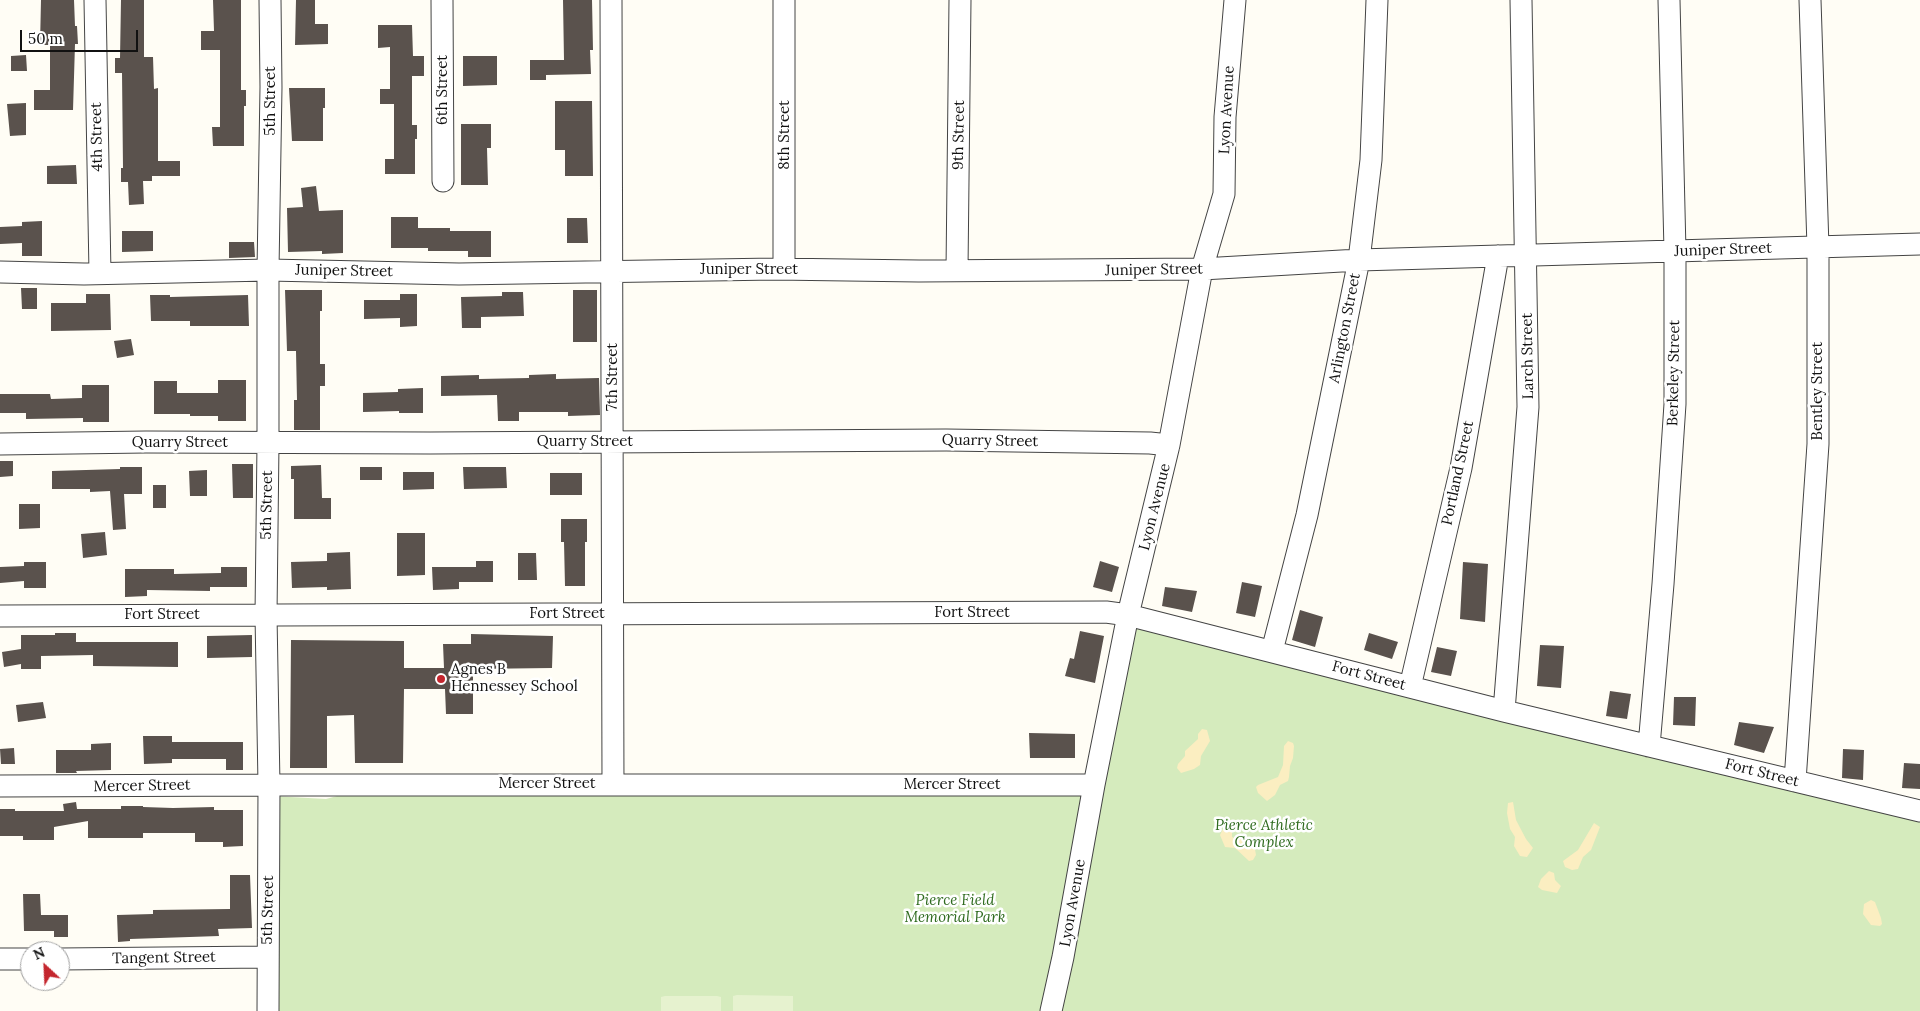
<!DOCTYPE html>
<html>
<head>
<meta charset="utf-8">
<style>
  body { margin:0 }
  #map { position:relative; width:1920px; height:1011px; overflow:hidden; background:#fffdf5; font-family:Lora,serif }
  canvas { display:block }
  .north { position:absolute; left:20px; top:941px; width:50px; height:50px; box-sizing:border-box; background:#fff; border:1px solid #a0a0a0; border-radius:50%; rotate:335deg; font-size:14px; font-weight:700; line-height:20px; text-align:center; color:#111 }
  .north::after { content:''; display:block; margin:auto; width:18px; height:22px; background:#c4262e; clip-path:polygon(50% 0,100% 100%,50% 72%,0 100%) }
  .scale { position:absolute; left:20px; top:30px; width:118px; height:22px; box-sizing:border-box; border:2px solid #111; border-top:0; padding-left:6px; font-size:15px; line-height:18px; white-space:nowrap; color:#111; -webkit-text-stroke:4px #fff; paint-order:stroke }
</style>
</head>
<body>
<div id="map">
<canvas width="1920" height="1011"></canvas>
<div class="north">N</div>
<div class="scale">50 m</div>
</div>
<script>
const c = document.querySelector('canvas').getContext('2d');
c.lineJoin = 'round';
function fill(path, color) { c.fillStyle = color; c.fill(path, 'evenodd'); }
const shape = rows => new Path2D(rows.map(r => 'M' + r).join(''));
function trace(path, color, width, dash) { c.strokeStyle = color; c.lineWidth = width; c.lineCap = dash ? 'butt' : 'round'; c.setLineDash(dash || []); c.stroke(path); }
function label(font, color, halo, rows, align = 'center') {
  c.font = font + ' Lora,serif'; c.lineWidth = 5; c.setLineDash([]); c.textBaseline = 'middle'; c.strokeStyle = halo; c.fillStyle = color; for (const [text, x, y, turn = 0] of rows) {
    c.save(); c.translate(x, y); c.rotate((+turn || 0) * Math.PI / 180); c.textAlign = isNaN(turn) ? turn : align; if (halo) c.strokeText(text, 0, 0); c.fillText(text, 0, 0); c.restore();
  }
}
fill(shape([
  [1132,622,1920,813,1920,1011,275,1011,272,796,326,799,348,793,1082,789]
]), '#d5ebbd');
fill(shape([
  [1202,729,1207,730,1210,741,1201,756,1200,765,1194,769,1181,773,1177,768,1178,764,1185,756,1185,751,1198,739,1198,734],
  [1288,741,1293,743,1294,746,1293,758,1290,766,1289,777,1288,781,1280,785,1275,795,1267,801,1258,793,1256,787,1258,785,1278,777,1283,765,1284,746],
  [1513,802,1516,820,1526,839,1533,848,1527,857,1520,856,1514,846,1515,837,1510,829,1507,813,1508,803],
  [1594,823,1600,827,1591,850,1583,857,1578,869,1572,870,1565,867,1563,861,1578,850],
  [1227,827,1232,830,1232,837,1234,838,1243,835,1248,841,1254,844,1256,855,1253,860,1249,861,1235,848,1225,847,1220,835,1223,829],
  [1549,871,1554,873,1555,880,1561,886,1557,893,1542,890,1538,887,1541,879],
  [1871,900,1875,902,1881,918,1882,924,1880,926,1871,925,1863,914,1864,904]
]), '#fbeec1');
fill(shape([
  [737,995,793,996,793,1011,733,1011,733,996],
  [665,996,717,996,721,997,721,1011,661,1011,661,997]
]), '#e6f2cf');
fill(shape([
  [41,0,74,0,75,26,77,26,78,44,75,44,73,110,34,110,34,90,50,90,50,45,40,45],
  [121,0,144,0,144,57,153,57,154,89,158,88,158,161,180,161,180,176,152,176,152,181,143,181,144,204,129,205,128,182,121,182,121,168,123,168,122,73,115,73,115,58,120,58],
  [213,0,241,0,241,90,246,90,246,106,244,106,244,146,213,146,212,127,220,127,220,50,201,50,201,31,214,31],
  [296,0,315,0,315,24,328,24,328,44,295,45],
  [563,0,592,0,593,50,590,50,591,74,546,75,546,80,530,80,530,60,564,60],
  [378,25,412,25,413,56,424,56,424,76,412,76,412,125,417,125,417,139,415,139,415,174,385,174,385,159,394,159,394,104,380,104,380,89,390,89,390,47,378,48],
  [26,55,27,71,11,71,11,56],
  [463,56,497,56,497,85,463,86],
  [289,88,325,88,325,108,323,108,323,141,292,141],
  [555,101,592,101,593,176,565,176,565,150,555,150],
  [26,103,26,135,10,136,7,104],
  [461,124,491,124,491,148,487,148,488,185,461,185],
  [76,165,77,184,47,184,47,166],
  [316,186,319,211,343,210,343,253,322,254,322,251,288,252,287,208,303,207,301,188],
  [391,217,418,217,418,228,450,228,450,231,491,231,491,257,468,257,468,251,428,251,428,248,391,248],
  [567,218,587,218,588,243,567,243],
  [42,221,42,256,22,256,22,243,0,244,0,227,22,226,22,222],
  [122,231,153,231,153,251,122,252],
  [229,242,254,242,255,257,229,258],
  [21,288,37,288,37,309,22,309],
  [285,290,322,290,322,311,320,311,320,364,325,364,325,386,320,386,320,430,294,430,294,400,297,400,296,351,287,351],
  [573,290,597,290,597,342,573,342],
  [502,292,523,292,524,316,481,317,481,328,462,328,461,297,502,296],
  [86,294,110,294,111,330,51,331,51,303,86,303],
  [400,294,417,294,417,326,400,327,400,318,364,319,364,300,400,300],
  [150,295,170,295,170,297,248,295,249,326,190,326,190,321,151,321],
  [131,339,134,355,117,358,114,341],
  [556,374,556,379,599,378,600,415,568,416,568,412,519,412,519,421,498,421,497,395,441,396,441,376,479,375,479,379,529,378,529,375],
  [218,380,246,380,246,421,218,421,218,416,190,416,190,414,154,414,154,381,177,381,177,393,218,393],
  [82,385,109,385,109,422,83,422,83,418,26,419,26,413,0,413,0,394,50,394,51,399,82,398],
  [423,388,423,413,399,413,399,411,363,412,363,393,398,392,398,389],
  [0,461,13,461,13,476,0,477],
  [232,464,253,464,253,498,233,498],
  [321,465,322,498,331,498,331,519,294,519,294,479,291,479,291,466],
  [120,467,142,467,142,494,124,494,126,529,113,530,110,491,90,492,90,489,52,489,52,471,120,469],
  [360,467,382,467,382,480,360,480],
  [463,467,506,467,507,488,464,489],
  [207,470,207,496,190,496,189,471],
  [403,472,434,472,434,489,403,490],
  [550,473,582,473,582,495,550,495],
  [153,485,166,485,166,508,153,508],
  [19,504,40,504,40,528,19,529],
  [561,519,587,519,587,542,585,542,585,586,565,586,564,542,561,542],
  [105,532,107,555,83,558,81,534],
  [397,533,425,533,425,575,397,576],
  [350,552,351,589,327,590,327,587,292,588,291,562,327,561,327,553],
  [518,553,536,553,537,580,518,580],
  [476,561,493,561,493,582,459,582,459,589,433,590,432,567,476,567],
  [1100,561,1119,567,1112,592,1093,587],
  [24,562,46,562,46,588,24,588,24,581,0,583,0,567,24,566],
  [1463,562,1488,564,1485,622,1460,619],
  [221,567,247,567,247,587,210,587,210,591,147,590,147,596,125,597,125,569,174,569,174,574,221,573],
  [1242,582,1262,586,1255,617,1236,613],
  [1165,587,1197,591,1192,612,1162,606],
  [1300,610,1323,617,1315,647,1292,640],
  [1080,631,1104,636,1095,683,1065,676,1070,658,1074,659],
  [55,633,76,633,76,642,178,642,178,667,93,666,93,655,41,656,41,669,21,669,21,664,4,667,2,652,21,649,21,635,55,635],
  [1369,633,1398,642,1392,659,1364,650],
  [471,634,553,636,552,668,473,669,473,714,446,714,445,689,404,689,403,763,355,763,354,715,327,716,327,768,290,768,291,640,404,641,404,668,444,668,443,644,471,644],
  [252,635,252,657,207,658,207,636],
  [1540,645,1564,646,1561,688,1537,686],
  [1437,647,1457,651,1451,676,1431,672],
  [1610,691,1631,694,1627,719,1606,716],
  [1674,697,1696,697,1695,726,1673,725],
  [43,702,46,718,18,722,16,705],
  [1739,722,1774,727,1764,753,1734,745],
  [1029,733,1075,734,1075,758,1030,758],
  [143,736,172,736,172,742,243,742,243,770,226,770,226,759,172,759,172,763,144,764],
  [111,743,111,770,76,771,77,773,56,773,56,750,91,750,91,744],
  [14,748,15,764,1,764,0,749],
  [1843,749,1864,750,1863,780,1842,778],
  [1904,763,1920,764,1920,789,1902,788],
  [76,802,77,809,121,809,121,806,143,806,143,807,173,808,214,807,214,810,243,810,243,846,223,847,223,842,195,842,195,833,143,833,143,838,88,838,88,821,54,827,54,840,23,840,23,836,0,836,0,809,15,809,15,811,64,811,63,804],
  [230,875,250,875,252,928,218,929,219,936,130,939,130,941,118,942,117,915,153,914,153,910,230,909],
  [23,894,40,894,41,915,68,915,68,937,54,937,54,931,24,931]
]), '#5a524d');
const minor = shape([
  [95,0,100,273],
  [442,0,443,181],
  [611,0,613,784],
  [784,269,784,0],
  [957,270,960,0],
  [0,272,84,274,268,270,459,274,775,269,919,271,1202,269,1359,260,1920,244],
  [0,444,146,442,430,443,946,440,1150,443,1169,445],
  [0,616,1106,612,1128,615,1504,711,1920,811],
  [1272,651,1307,515,1359,260,1371,160,1377,0],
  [1410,687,1461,468,1498,256],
  [1504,711,1528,407,1521,0],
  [1649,746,1663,584,1675,404,1675,251,1669,0],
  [1795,781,1818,444,1818,247,1810,0],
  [0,786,269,785,1094,785],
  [0,959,30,959],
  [60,959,267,957],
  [268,1011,269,785,266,615,268,443,268,270,271,87,270,0],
  [1051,1011,1063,957,1094,785,1128,615,1169,445,1202,269,1224,194,1225,117,1235,0]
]);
trace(minor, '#444', 23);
trace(minor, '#fff', 21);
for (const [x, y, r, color] of [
  [441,679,5,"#c4262e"]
]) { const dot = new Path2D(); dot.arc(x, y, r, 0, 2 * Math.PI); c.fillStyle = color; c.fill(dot); trace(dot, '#fff', 2); }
label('15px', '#111', '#fff', [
  ["6th Street",443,90,-90],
  ["5th Street",271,101,-90],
  ["Lyon Avenue",1227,110,-87],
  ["8th Street",785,135,-90],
  ["9th Street",959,135,-89],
  ["4th Street",97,137,-91],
  ["Juniper Street",1723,250,-2],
  ["Juniper Street",749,270],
  ["Juniper Street",1154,270,-1],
  ["Juniper Street",344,271,1],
  ["Arlington Street",1345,328,-79],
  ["Larch Street",1528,356,-91],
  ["Berkeley Street",1674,373,-89],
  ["7th Street",613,377,-90],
  ["Bentley Street",1818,391,-90],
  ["Quarry Street",990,441,1],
  ["Quarry Street",585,442],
  ["Quarry Street",180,443],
  ["Portland Street",1458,473,-78],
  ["5th Street",267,505,-89],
  ["Lyon Avenue",1155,507,-76],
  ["Fort Street",972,613],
  ["Fort Street",567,614],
  ["Fort Street",162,615],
  ["Fort Street",1369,676,15],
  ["Fort Street",1762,773,14],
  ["Mercer Street",547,784],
  ["Mercer Street",952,785],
  ["Mercer Street",142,786,-1],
  ["Lyon Avenue",1073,903,-80],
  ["5th Street",268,910,-89],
  ["Tangent Street",164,958,-1]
]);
label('15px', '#111', '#fff', [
  ["Agnes B",451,670],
  ["Hennessey School",451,687]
], 'left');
label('italic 15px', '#2f6b1f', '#fff', [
  ["Pierce Athletic",1264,826],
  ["Complex",1264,843],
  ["Pierce Field",955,901],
  ["Memorial Park",955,918]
]);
</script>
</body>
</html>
